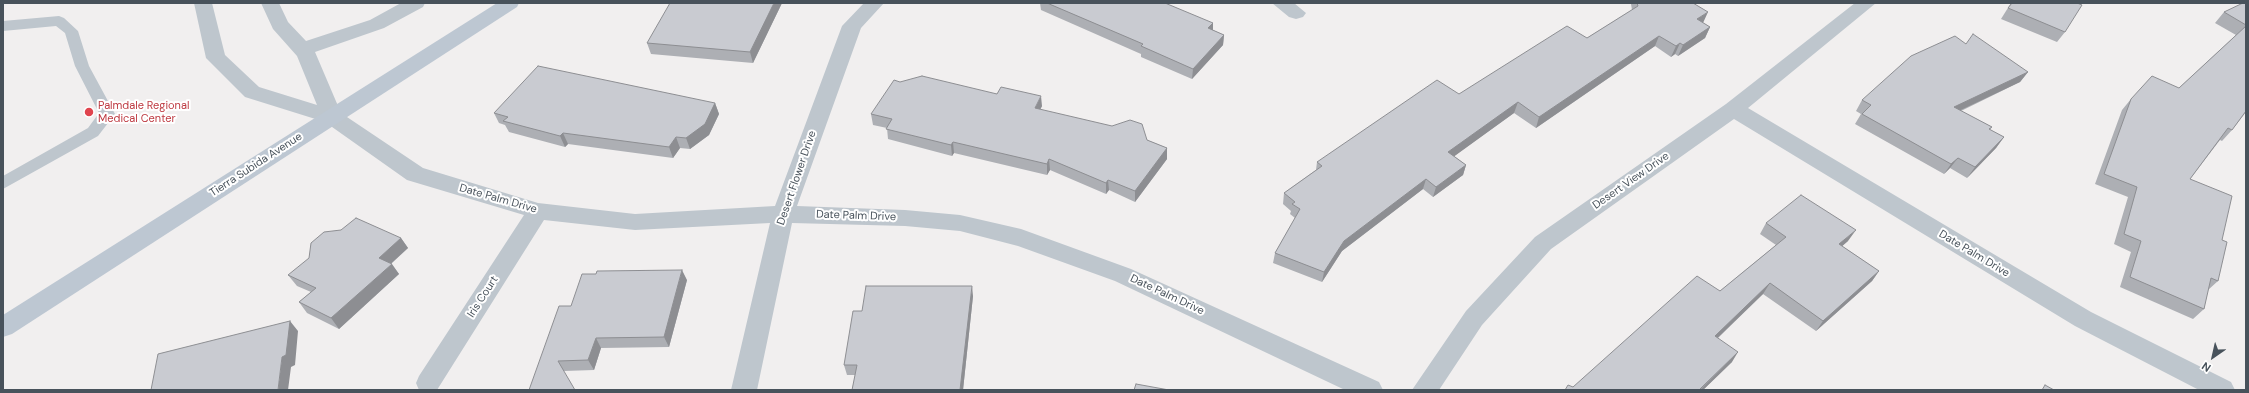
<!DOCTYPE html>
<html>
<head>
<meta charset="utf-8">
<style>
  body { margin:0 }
  #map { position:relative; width:2249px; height:393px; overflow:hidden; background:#f1efef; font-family:"DM Sans",sans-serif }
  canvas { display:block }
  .frame { position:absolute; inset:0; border:4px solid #48525b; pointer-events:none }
  .north { position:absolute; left:2193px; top:337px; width:40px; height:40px; -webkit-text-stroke:3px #fff; paint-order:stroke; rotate:214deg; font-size:11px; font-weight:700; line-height:16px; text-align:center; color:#48525b }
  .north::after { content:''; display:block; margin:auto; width:14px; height:18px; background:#48525b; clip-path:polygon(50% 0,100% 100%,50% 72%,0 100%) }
</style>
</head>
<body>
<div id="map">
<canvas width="2249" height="393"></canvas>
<div class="frame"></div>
<div class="north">N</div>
</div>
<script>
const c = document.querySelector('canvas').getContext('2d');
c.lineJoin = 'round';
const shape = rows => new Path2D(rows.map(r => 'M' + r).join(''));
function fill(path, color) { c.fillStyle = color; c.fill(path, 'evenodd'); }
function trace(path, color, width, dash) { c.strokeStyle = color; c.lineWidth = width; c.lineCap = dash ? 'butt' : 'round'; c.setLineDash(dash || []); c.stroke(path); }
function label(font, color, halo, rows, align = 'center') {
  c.font = font + ' "DM Sans",sans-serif'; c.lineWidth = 4; c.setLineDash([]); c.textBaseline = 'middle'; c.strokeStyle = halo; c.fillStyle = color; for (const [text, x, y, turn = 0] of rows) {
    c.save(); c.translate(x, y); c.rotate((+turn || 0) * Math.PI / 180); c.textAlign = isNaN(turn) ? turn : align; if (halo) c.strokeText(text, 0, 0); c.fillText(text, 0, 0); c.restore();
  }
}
fill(shape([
  [59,16,64,18,78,31,89,66,115,114,98,136,3,189,3,176,88,128,99,113,75,66,65,33,56,26,3,31,3,21,59,16]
]), '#bec6cd');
fill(shape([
  [194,3,212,3,225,55,259,87,317,105,297,56,273,29,261,3,279,3,288,22,306,41,370,20,401,3,425,3,423,7,384,28,315,52,341,113,423,168,538,203,635,214,775,206,842,26,864,3,884,3,861,28,797,206,905,210,960,215,1021,229,1131,269,1379,382,1383,390,1345,390,1115,281,1018,246,960,231,905,226,792,223,757,390,731,390,770,223,635,230,544,220,437,390,419,390,416,383,419,376,524,215,407,180,325,122,245,97,206,58,194,3],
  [1272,3,1294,3,1306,13,1303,17,1296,19,1289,17,1272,3],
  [1855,3,1876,3,1748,108,2091,312,2231,382,2235,390,2199,390,2075,326,1734,119,1551,249,1482,325,1439,390,1412,390,1466,311,1535,237,1726,104,1855,3]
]), '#bec6cd');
fill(shape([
  [497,3,519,3,517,7,12,334,3,337,3,315,497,3]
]), '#bdc7d2');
fill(shape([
  [782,3,753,63,651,54,647,43],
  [1040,3,1165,3,1213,30,1224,35,1223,45,1192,79,1141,57,1141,54,1041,10],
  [1632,3,1693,3,1703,23,1710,27,1705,38,1678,56,1675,54,1671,57,1655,46,1536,128,1514,113,1454,156,1466,165,1463,175,1433,197,1423,189,1342,251,1322,282,1273,263,1275,253,1295,218,1290,214,1291,211,1283,204,1284,193,1316,170,1317,162,1587,38,1632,10,1631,4],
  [2011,3,2065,32,2057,42,2001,19],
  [2246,3,2246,112,2232,130,2222,141,2220,140,2190,179,2222,240,2218,281,2208,290,2204,309,2193,319,2120,287,2131,252,2114,244,2128,197,2095,184,2122,110,2131,99,2179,88,2236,35,2215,23,2224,12],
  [2028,72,2020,82,1961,111,1992,127,1990,130,2004,137,1996,148,1967,178,1950,168,1944,174,1855,124,1861,114,1856,111,1862,100],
  [715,103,719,114,709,135,690,149,680,148,673,158,568,144,565,147,509,132,505,125,499,123,494,113],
  [1042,106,1040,110,1147,140,1167,148,1167,159,1135,202,1109,190,1106,194,1050,170,1047,175,954,153,952,156,888,139,887,128,873,125,871,114],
  [1766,223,1848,241,1842,246,1879,271,1872,281,1816,331,1763,294,1718,338,1732,362,1703,390,1565,390,1573,387,1720,291,1776,245,1760,234],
  [401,238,408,248,391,264,399,274,339,329,307,313,299,302,311,292,297,286,288,275],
  [687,280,669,347,601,348,594,370,564,371,529,390,571,306],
  [973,296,963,390,852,390,855,375,847,375,844,365,862,311]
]), '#adafb4');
fill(shape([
  [774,3,782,3,753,63,750,52],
  [1708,12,1703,23,1697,19],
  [1213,23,1213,33,1208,28],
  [1710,27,1705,38,1678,56,1683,45],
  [1224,35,1223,45,1192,79,1193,69],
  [1659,36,1655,46,1536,128,1539,117],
  [1680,43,1675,54,1671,57,1676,46],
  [2028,72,2020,82,1946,117,1954,107],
  [1041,96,1042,106,1035,119,1035,108],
  [1518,102,1514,113,1445,163,1448,152],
  [715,103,719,114,709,135,690,149,686,138],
  [563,133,568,144,565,147,560,136],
  [676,137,680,148,673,158,669,147],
  [2004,137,1996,148,1967,178,1975,167],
  [953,142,954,153,952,156,951,145],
  [1167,148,1167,159,1135,202,1135,191],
  [1958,158,1950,168,1944,174,1951,164],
  [1049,159,1050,170,1047,175,1047,164],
  [1466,165,1463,175,1433,197,1436,187],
  [1426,179,1423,189,1342,251,1322,282,1324,272,1344,241],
  [1108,180,1109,190,1106,194,1106,183],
  [1856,230,1848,241,1832,255,1839,244],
  [401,238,408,248,386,268,379,258],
  [392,264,399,274,339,329,331,318],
  [682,270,687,280,669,347,664,337],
  [1879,271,1872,281,1816,331,1823,321],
  [1770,283,1763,294,1709,346,1715,336],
  [972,286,973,296,963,390,960,390],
  [290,321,298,331,295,365,291,367,288,390,278,390,282,357],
  [596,338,601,348,594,370,588,360],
  [1738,352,1732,362,1703,390,1700,390]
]), '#8d8e92');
const building = shape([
  [670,3,774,3,750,52,647,43,670,3],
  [1047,3,1165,3,1213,23,1208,28,1224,35,1193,69,1141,46,1143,44,1047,3],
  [1637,3,1693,3,1708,12,1697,19,1710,27,1683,45,1680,43,1676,46,1659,36,1539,117,1518,102,1448,152,1466,165,1436,187,1426,179,1344,241,1324,272,1275,253,1300,209,1292,204,1295,202,1284,193,1322,166,1317,162,1437,80,1459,94,1567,26,1587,38,1638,6,1637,3],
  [2012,3,2077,3,2082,5,2065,32,2008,8,2012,3],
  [2243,3,2246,3,2246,25,2224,12,2243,3],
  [2246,26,2246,111,2232,130,2228,128,2190,179,2232,196,2222,240,2227,242,2218,281,2211,278,2204,309,2130,277,2141,241,2124,234,2137,187,2104,174,2131,99,2152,76,2179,88,2246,26],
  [1973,34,2028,72,1954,107,1992,127,1989,129,2004,137,1975,167,1958,158,1951,164,1862,114,1871,105,1862,100,1911,56,1955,36,1966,44,1973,34],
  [538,66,715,103,705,124,686,138,676,137,669,147,563,133,560,136,503,121,508,117,494,113,538,66],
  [922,76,997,94,1001,87,1041,96,1035,108,1112,126,1130,120,1142,124,1147,140,1167,148,1135,191,1108,180,1106,183,1049,159,1047,164,953,142,951,145,886,129,892,119,871,114,894,80,900,82,922,76],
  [1801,195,1856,230,1839,244,1879,271,1823,321,1770,283,1715,336,1738,352,1700,389,1702,390,1565,390,1568,385,1573,387,1697,276,1720,291,1786,237,1766,223,1801,195],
  [356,218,401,238,379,258,392,264,331,318,299,302,316,288,288,275,309,258,311,243,324,232,341,230,356,218],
  [682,270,664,337,596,338,588,360,558,361,575,390,529,390,559,306,571,306,582,274,596,274,597,271,682,270],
  [866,286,972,286,960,390,852,390,857,365,844,365,853,311,862,311,866,286],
  [290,321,286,355,282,357,278,390,151,390,158,354,290,321],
  [1136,384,1169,390,1134,390,1136,384],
  [2045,385,2054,390,2042,390,2045,385]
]);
fill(building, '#c9cbd1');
trace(building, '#8d8e92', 1);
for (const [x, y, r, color] of [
  [89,112,5,"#e0444e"]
]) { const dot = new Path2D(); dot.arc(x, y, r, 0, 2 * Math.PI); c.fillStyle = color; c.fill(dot); trace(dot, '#fff', 1.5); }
label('11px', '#be3a42', '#fff', [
  ["Palmdale Regional",98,106],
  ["Medical Center",98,119]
], 'left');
label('11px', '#48525b', '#fff', [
  ["Tierra Subida Avenue",256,165,-33],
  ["Desert Flower Drive",797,178,-71],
  ["Desert View Drive",1631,181,-35],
  ["Date Palm Drive",498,199,16],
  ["Date Palm Drive",856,216,2],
  ["Date Palm Drive",1974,254,31],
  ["Date Palm Drive",1167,295,25],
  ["Iris Court",483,297,-57]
]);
</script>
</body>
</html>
